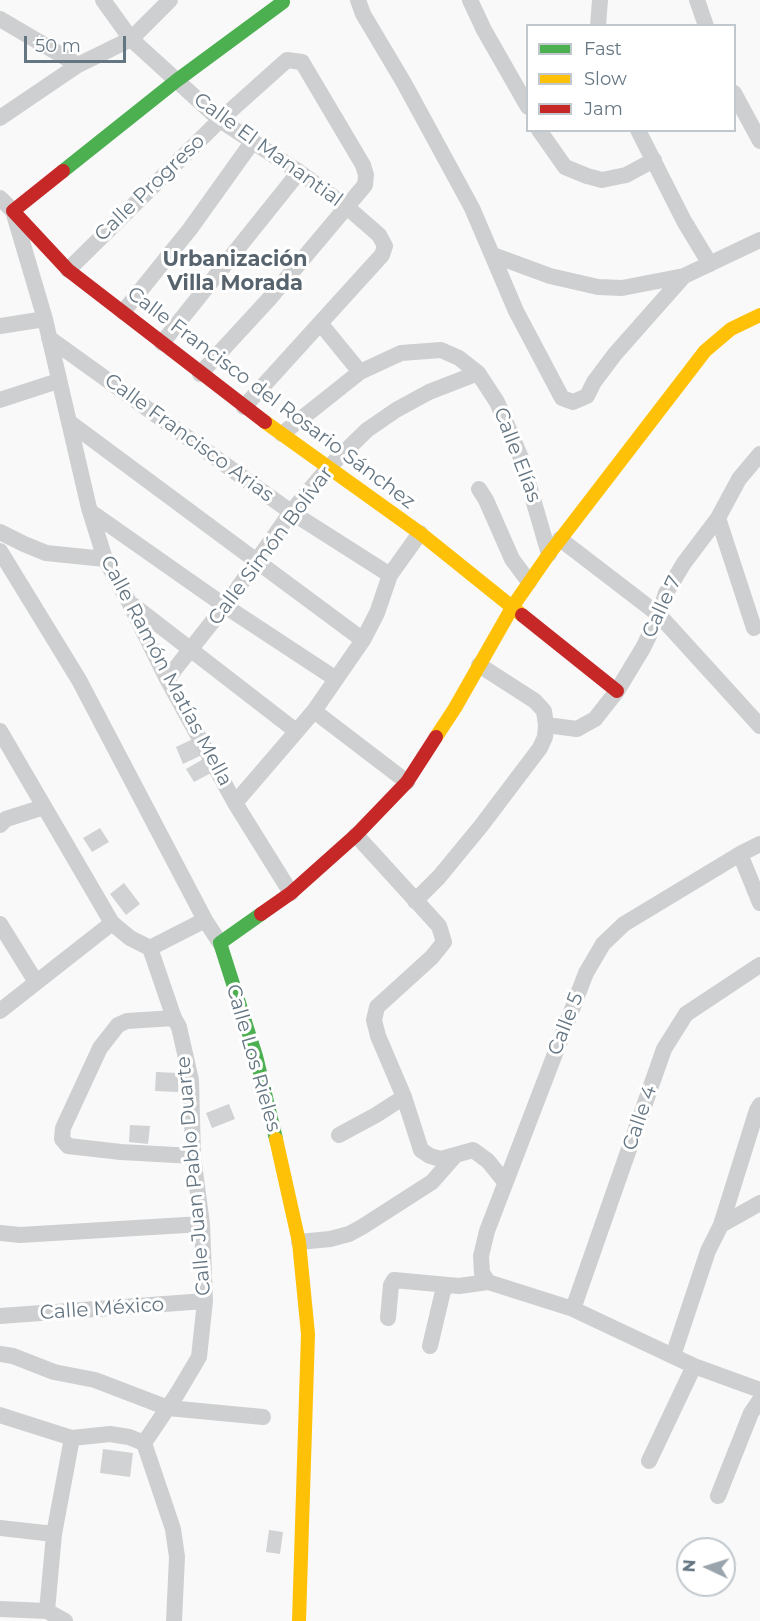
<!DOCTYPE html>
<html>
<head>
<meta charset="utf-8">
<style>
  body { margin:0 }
  #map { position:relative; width:760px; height:1621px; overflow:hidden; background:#f9f9f9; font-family:Montserrat,sans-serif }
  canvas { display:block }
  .legend { position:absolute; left:526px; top:24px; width:210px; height:108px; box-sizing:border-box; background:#fff; border:2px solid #c1c8cd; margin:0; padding:8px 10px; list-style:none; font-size:18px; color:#657683 }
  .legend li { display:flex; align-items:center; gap:12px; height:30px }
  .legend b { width:30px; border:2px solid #c1c8cd }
  .north { position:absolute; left:676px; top:1537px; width:60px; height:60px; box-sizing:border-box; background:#fff; border:2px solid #c1c8cd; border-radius:50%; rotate:274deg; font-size:16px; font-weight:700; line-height:24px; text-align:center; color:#657683 }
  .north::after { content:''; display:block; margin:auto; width:21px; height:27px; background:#99a4ac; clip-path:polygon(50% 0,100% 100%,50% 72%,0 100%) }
  .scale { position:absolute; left:24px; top:36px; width:102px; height:27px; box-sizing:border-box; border:3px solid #657683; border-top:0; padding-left:8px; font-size:18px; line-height:21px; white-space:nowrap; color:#657683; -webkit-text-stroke:4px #fff; paint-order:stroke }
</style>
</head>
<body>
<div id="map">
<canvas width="760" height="1621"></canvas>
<ul class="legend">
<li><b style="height:8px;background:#4caf50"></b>Fast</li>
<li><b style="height:8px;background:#ffc107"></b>Slow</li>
<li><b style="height:8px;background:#c62828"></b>Jam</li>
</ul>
<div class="north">N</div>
<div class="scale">50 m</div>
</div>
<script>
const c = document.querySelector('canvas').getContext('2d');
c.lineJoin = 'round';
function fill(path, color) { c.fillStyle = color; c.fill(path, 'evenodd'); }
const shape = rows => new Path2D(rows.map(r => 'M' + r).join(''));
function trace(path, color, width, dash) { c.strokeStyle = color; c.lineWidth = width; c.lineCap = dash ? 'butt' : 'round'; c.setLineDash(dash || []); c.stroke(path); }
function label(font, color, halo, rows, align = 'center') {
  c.font = font + ' Montserrat,sans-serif'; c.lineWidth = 6; c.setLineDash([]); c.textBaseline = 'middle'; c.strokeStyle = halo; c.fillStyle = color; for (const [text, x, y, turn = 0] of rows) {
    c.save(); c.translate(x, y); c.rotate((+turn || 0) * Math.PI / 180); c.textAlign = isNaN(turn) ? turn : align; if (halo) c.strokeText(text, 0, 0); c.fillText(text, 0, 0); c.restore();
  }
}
fill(shape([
  [197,737,204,754,183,764,176,747],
  [205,758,213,772,194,782,186,769],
  [100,828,109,842,92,852,83,838],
  [124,883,140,904,126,915,110,894],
  [156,1072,179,1073,178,1092,155,1091],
  [229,1104,235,1119,212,1128,206,1113],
  [130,1125,150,1126,148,1144,129,1142],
  [103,1449,133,1453,130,1477,100,1473],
  [269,1530,283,1532,280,1554,266,1552]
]), '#d0d2d3');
trace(shape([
  [103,0,131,39,220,120,299,172,348,208,379,235,385,246,382,255,244,407],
  [358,0,363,14,404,83,472,208,516,311,562,398,573,402,587,396,594,382,615,354,684,276],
  [470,0,484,30,528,107],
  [697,0,706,26],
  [0,19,78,65],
  [598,26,600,0],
  [734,93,760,141],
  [0,118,78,65,131,39,170,0],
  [539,130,565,167,587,176,602,180,626,175,654,160],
  [638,130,684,221,710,264],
  [0,198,13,211,45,319,89,508,105,559,129,602,167,679,235,803,291,893],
  [493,255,550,276,598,287,622,288,684,276,760,240],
  [68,270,220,120,287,60,302,62,363,165,366,175,365,185,270,298,200,374],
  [123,312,190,229,253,141],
  [320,323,360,372],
  [0,326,45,319],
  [49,338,291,512,390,575],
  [162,343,299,172],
  [0,400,58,381],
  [69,422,363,640],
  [282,434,360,372,401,353,441,350,459,358,478,373,497,402,521,458,549,554],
  [479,489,486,500,512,559,529,582],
  [91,512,225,606,336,679],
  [718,518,754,628],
  [0,532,24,544,46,553,105,559],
  [560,539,659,615,760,726],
  [0,551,79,680,205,920,220,943],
  [133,605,296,731],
  [167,679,228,602,291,512,329,467,367,430,396,410,429,392,478,373],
  [314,711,407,782],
  [546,725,577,729,595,719,617,691,643,648,659,615,666,593,684,563,718,518,739,479,760,454],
  [0,731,112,923,130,938,150,948,174,1018,179,1027,191,1080,193,1156,202,1224,205,1301,199,1357,177,1394,144,1443],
  [235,803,314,711,363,640,377,613,390,575,420,533],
  [0,825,6,819,44,807],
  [356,835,439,926,444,942,432,957,377,1007,374,1020,378,1036,404,1097,421,1150,430,1156,441,1159,473,1150,488,1161,505,1182],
  [740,854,760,903],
  [415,901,439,877,481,826,540,748,545,737,546,725,544,711,535,701,479,665],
  [0,924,36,982],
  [150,948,205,920],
  [0,1011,112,923],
  [174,1018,127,1021,118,1025,100,1048,63,1128,62,1139,68,1146,121,1152,193,1156],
  [339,1135,376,1115,404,1097],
  [721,1225,760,1203],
  [0,1233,20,1235,202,1224],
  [299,1242,330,1239,349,1234,362,1227,432,1182,454,1157],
  [488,1282,482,1273,481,1256,487,1231,586,973,603,944,624,924,740,854,760,844],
  [573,1309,664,1049,686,1014,760,965],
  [0,1316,205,1301],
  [388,1318,391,1285,394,1280,448,1285],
  [430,1346,443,1291,448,1285,459,1286,488,1282,573,1309,694,1366,760,1390],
  [0,1354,13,1356,54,1372,95,1380,168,1408,263,1417],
  [673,1356,708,1251,721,1225,757,1110,760,1105],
  [0,1415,72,1438,110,1434,129,1437,144,1443],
  [144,1443,173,1529,177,1557,174,1621],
  [649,1461,694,1366],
  [718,1496,751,1413,760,1400],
  [0,1528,54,1534],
  [0,1609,47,1611,65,1621],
  [47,1611,54,1534,72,1438]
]), '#cecfd0', 16);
trace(shape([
  [63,171,176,81,283,2],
  [261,914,220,943,256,1056,276,1139]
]), '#4caf50', 14);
trace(shape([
  [265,422,420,533,522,615],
  [436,737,455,708,513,606,549,554,705,351,731,329,760,315],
  [276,1139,299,1242,308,1334,299,1621]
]), '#ffc107', 14);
trace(shape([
  [63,171,13,211,68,270,265,422],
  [522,615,617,691],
  [261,914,291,893,356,835,407,782,436,737]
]), '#c62828', 14);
label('20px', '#657683', '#fff', [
  ["Calle El Manantial",268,150,36],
  ["Calle Progreso",150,188,-44],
  ["Calle Francisco del Rosario Sánchez",271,398,37],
  ["Calle Francisco Arias",189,438,36],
  ["Calle Elías",517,455,69],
  ["Calle Simón Bolívar",271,546,-53],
  ["Calle 7",662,607,-65],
  ["Calle Ramón Matías Mella",166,671,62],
  ["Calle 5",566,1024,-69],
  ["Calle Los Rieles",253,1058,74],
  ["Calle 4",640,1118,-71],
  ["Calle Juan Pablo Duarte",194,1176,-95],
  ["Calle México",102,1309,-4]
]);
label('bold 21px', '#57646e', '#fff', [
  ["Urbanización",235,260],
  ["Villa Morada",235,284]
]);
</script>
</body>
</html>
